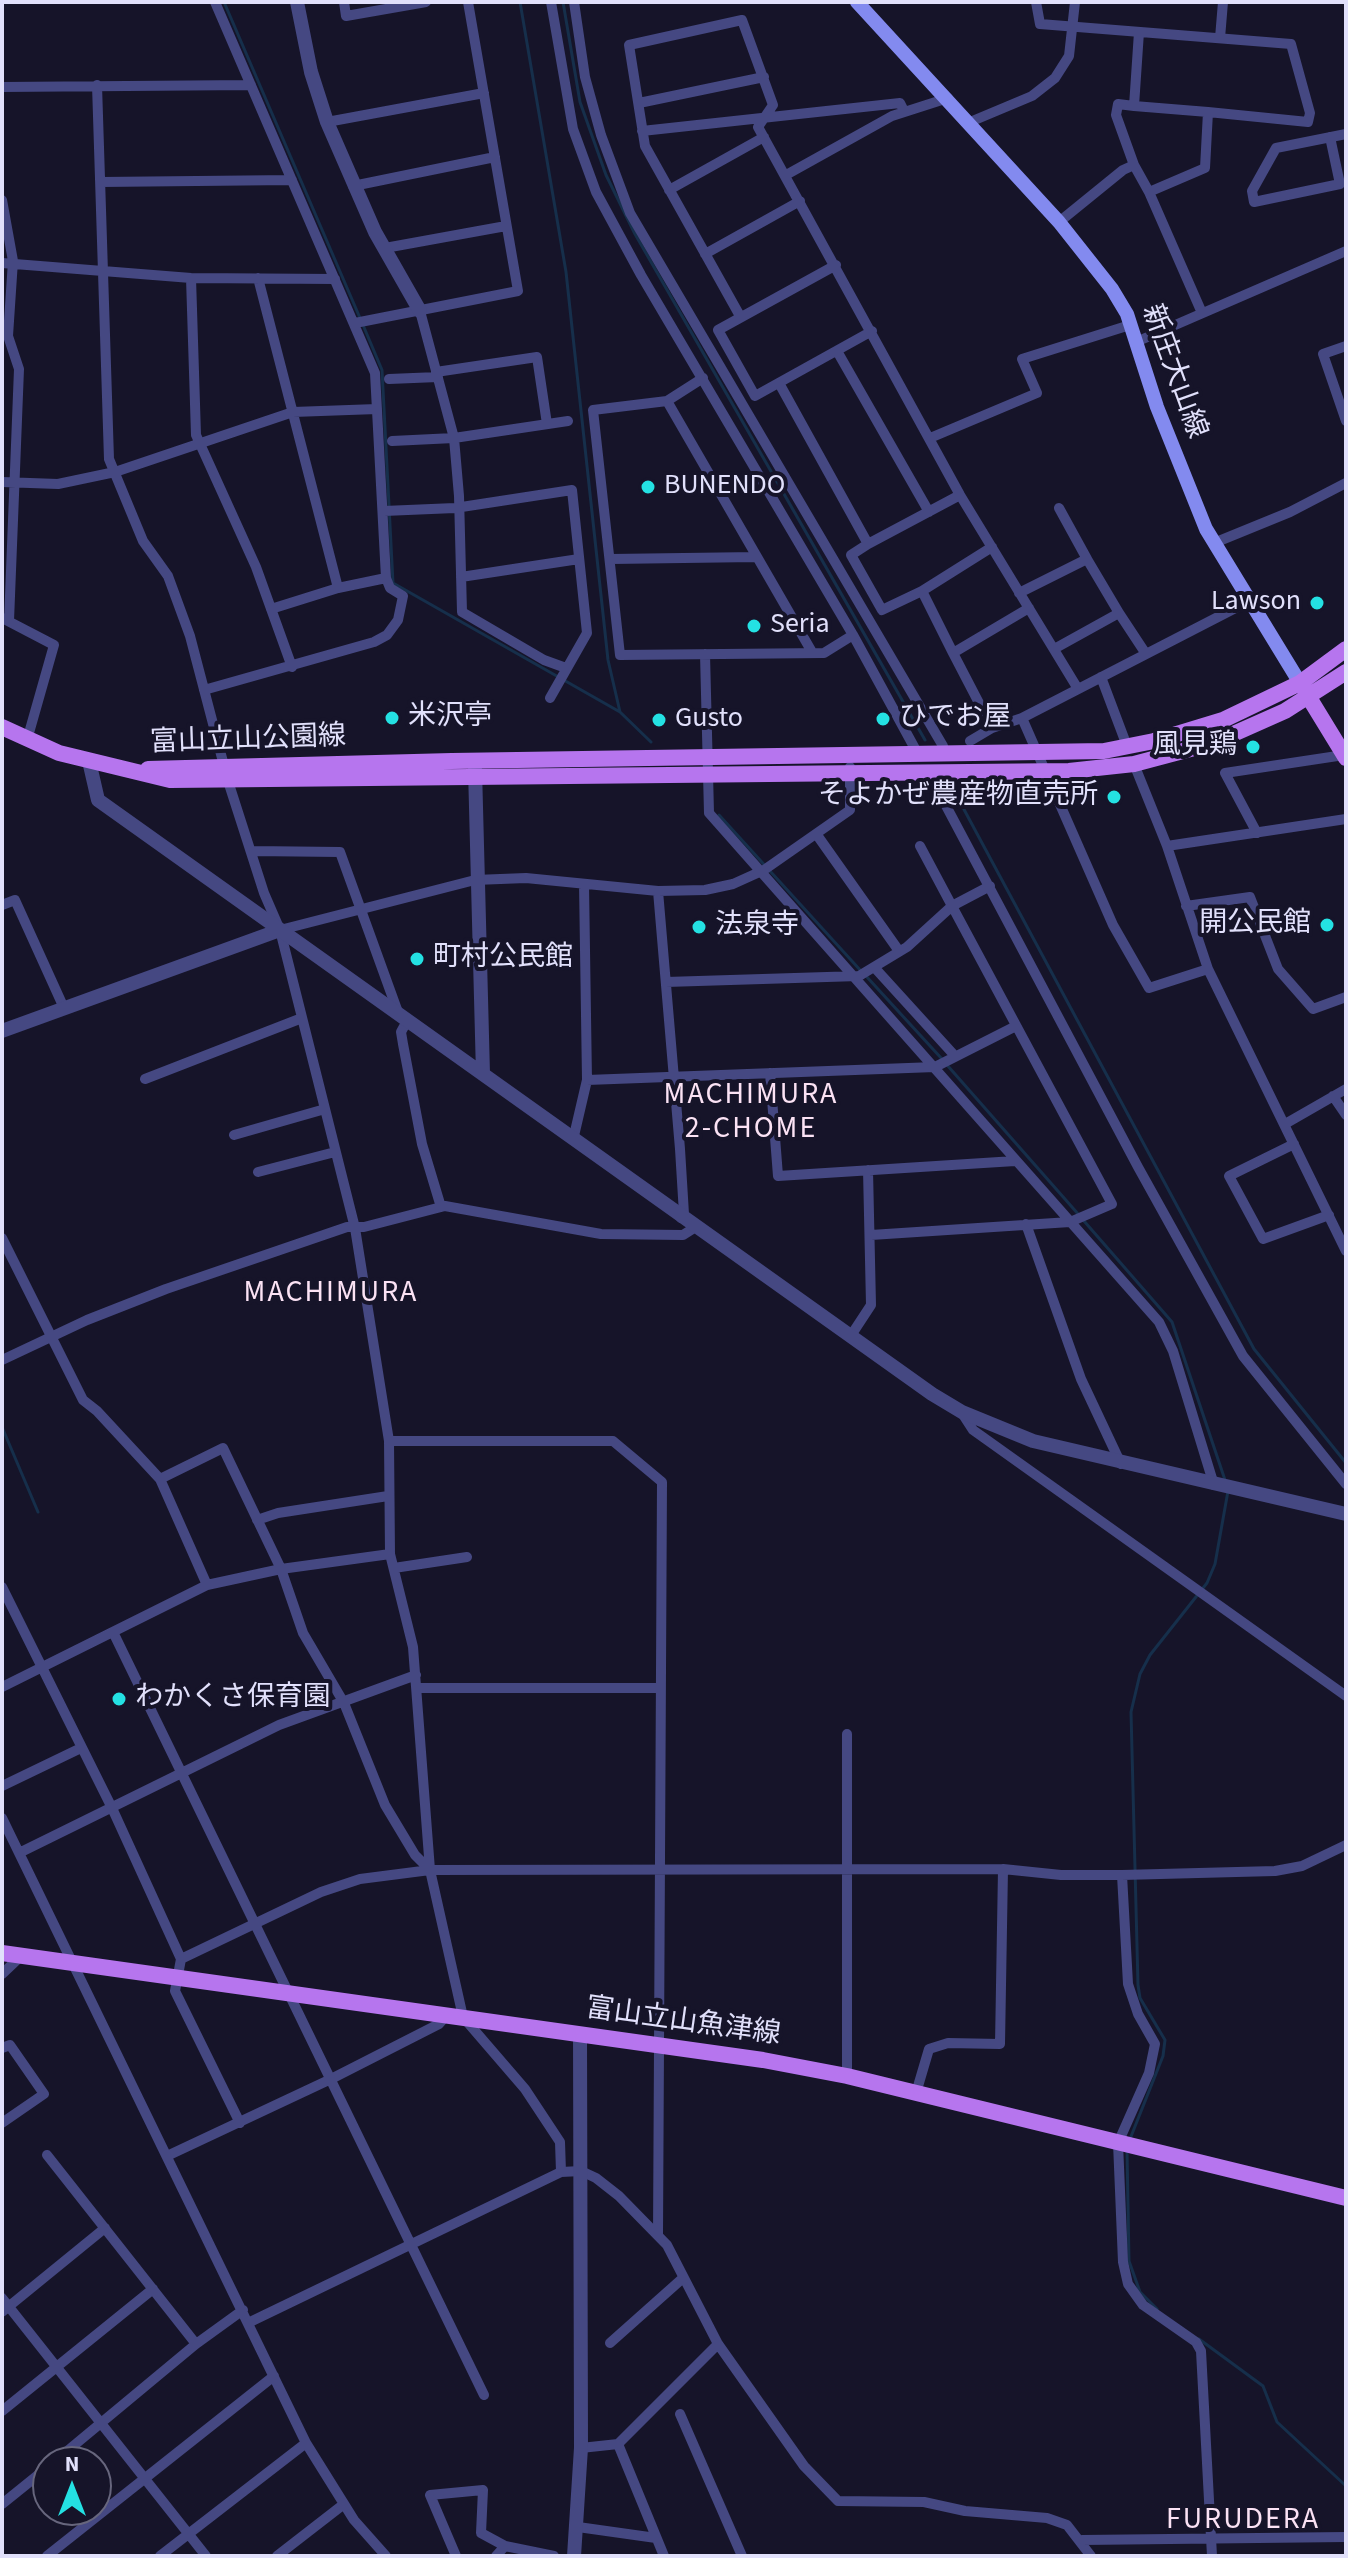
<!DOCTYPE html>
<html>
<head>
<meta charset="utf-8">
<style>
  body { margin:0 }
  #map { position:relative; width:1348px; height:2558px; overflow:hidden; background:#161429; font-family:"Source Sans 3",sans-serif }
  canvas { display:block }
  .frame { position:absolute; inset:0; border:4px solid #e1e0fb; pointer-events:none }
  .north { position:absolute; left:32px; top:2446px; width:80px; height:80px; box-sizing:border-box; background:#161429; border:2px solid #67667d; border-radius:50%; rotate:0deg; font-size:22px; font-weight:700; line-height:32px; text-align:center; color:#e1e0fb }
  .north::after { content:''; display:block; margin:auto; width:28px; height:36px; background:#24e1e3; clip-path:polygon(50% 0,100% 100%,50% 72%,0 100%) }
</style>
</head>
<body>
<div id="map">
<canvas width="1348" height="2558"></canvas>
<div class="frame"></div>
<div class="north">N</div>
</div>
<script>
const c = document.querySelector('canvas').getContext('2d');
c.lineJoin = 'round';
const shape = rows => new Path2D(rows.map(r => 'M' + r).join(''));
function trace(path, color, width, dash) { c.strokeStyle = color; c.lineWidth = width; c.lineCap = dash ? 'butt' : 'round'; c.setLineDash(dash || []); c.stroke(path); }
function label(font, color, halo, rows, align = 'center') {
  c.font = font + ' "Source Sans 3","Noto Sans JP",sans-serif'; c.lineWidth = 8; c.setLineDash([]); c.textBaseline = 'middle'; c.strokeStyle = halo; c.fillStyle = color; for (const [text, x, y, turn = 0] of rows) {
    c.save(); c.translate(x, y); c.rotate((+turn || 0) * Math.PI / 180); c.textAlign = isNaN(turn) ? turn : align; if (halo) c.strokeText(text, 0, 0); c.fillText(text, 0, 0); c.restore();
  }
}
trace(shape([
  [224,2,360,318],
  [520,2,566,272,608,660,620,712],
  [563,2,580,102,606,175,635,234,925,740],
  [363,325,382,370,393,583,620,712,651,742],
  [953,789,1254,1349,1346,1463],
  [719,815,861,971],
  [866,976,942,1059],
  [947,1065,1079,1215],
  [1084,1221,1172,1322,1225,1480],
  [2,1427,38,1512],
  [1130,2139,1163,2056,1165,2040,1140,1998,1138,1985,1131,1712,1140,1674,1150,1655,1207,1583,1215,1564,1228,1491],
  [1127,2150,1129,2261,1140,2292,1157,2309],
  [1199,2339,1263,2386,1277,2422,1346,2486]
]), '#162f4b', 3);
trace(shape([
  [344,2,346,16,426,2],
  [551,2,573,129,596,192,641,275,853,635,919,756],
  [574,2,585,77,601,135,630,213,943,746],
  [1036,2,1040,24,1291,44,1310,113,1308,122,1208,112],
  [1220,38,1223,2],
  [97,85,109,459,143,541,168,576,190,636,228,781,264,893,280,930,355,1228,389,1441,390,1554,413,1647,430,1870,463,2017,525,2089,560,2142,561,2172],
  [2,87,251,85],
  [639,103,764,77],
  [1134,106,1208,112,1205,168,1149,192,1134,165],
  [327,122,484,93],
  [970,122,1032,96,1055,78,1069,56,1075,2],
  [642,131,900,103,904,111],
  [1330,137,1340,184,1254,202,1252,191,1276,148,1346,134],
  [786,175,892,116,948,98],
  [101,182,292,180],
  [353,186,495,157],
  [669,190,764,137],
  [1149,192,1202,313],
  [2,200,13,261,8,336,19,369,9,621],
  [1059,222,1123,170,1134,165,1116,115,1118,104,1134,106,1139,32],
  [385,248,506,226],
  [705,254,800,201],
  [2,263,191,278,335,279],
  [836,265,718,330,755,396,872,331],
  [191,278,196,435,256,567,292,667],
  [258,278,338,588],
  [420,311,454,438,459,496,462,612,544,660,566,668],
  [740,316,645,146,629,45,742,20,773,105,758,127,960,495,1078,689],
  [355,323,518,291,468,2],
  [1136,342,1346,251],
  [1346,346,1323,354,1346,421],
  [837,351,929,512],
  [436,372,537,357,547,424],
  [389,379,438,377],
  [779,383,868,544,960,495],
  [667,401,703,378],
  [930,438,1037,393,1022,359,1130,325],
  [392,441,454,438,568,421],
  [2,482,58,484,115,472,293,412,377,409],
  [1059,508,1087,559],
  [384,511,455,508,572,490,587,633,550,698],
  [1214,543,1290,512,1346,483],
  [868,544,851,555,882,610,922,591,992,547],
  [611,559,756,557],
  [461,577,579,559],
  [922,591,953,653,1029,608],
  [1019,593,1087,559,1119,613,1054,649],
  [271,609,338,588,386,578],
  [1119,613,1146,654],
  [2,618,54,645,27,740],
  [812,652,667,401,593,410,620,655,824,653,853,635],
  [953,653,992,728,1022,718],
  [705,654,709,813,1159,1322,1173,1351,1214,1485],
  [1101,677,1127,746],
  [204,690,374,642,387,635,398,620,403,596,390,588,386,578,375,373,215,2],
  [970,741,992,728],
  [1134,764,1167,846,1208,969,1346,1251],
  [927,770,1138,1167,1243,1356,1346,1484],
  [1257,833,1225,773,1344,755],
  [817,835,899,951],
  [920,846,952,906,990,886],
  [1167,846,1346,819],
  [252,851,340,852,399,1015],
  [658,891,680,1149,684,1214,681,1218],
  [2,905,15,900,64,1008],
  [1186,906,1250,897,1278,969,1313,1009,1346,997],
  [280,930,475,880,526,878,658,891,705,890,733,884,764,870,850,810,850,767],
  [874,967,955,1056],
  [1208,969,1149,988,1113,925,1022,718,1249,601],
  [666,982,859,976,907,947,952,906,1112,1204,1070,1222,871,1235],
  [407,1021,401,1032,403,1044,422,1144,441,1207],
  [770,1073,778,1176,1015,1161],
  [145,1079,302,1018],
  [587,1080,935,1067,1016,1026],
  [1333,1096,1346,1115],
  [1285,1124,1346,1089],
  [234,1135,325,1109],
  [573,1140,587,1080,584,884],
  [1294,1144,1229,1176,1263,1239,1329,1215],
  [258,1172,335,1152],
  [1026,1224,1081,1379,1121,1464],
  [2,1238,83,1400,97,1411,160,1479,207,1585],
  [850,1337,871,1305,868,1170],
  [2,1360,87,1320,166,1289,347,1227,364,1227,445,1206,601,1234,683,1235,694,1228],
  [962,1413,973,1430,1346,1696],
  [389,1441,613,1441,662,1482,658,2234],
  [160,1479,223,1448,281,1569,303,1633,344,1703,385,1805,415,1855,430,1870],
  [257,1520,278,1513,388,1496],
  [394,1568,467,1557],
  [2,1587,112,1808,181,1959,175,1991,240,2123],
  [113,1632,484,2395],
  [2,1687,207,1585,281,1569,390,1554],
  [418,1688,659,1688],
  [847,1734,847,2076],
  [2,1786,81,1748],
  [2,1818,306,2443,354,2520,386,2556],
  [19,1853,279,1725,416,1675],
  [1122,1875,1128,1984,1138,2014,1155,2044,1149,2073,1118,2143,1123,2262,1128,2284,1143,2305,1196,2342,1201,2351,1212,2556],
  [181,1959,321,1892,360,1879,430,1870,1003,1869,1061,1875,1122,1875,1275,1871,1302,1866,1346,1845],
  [2,1974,21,1956],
  [2,2048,10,2045,44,2094,2,2123],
  [916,2093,929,2049,948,2043,1000,2044,1003,1869],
  [47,2155,196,2344],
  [167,2156,331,2079,439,2024,447,2015],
  [2,2298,206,2556],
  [2,2312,105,2228],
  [250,2322,561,2172,581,2171,596,2178,619,2196,667,2245,718,2344,804,2466,838,2501,924,2502,965,2511,1047,2518,1067,2525,1091,2556],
  [610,2343,683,2278],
  [2,2411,153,2289],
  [680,2414,742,2556],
  [618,2444,664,2556],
  [581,2448,618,2444,718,2344],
  [54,2462,196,2344,243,2310],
  [2,2504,48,2467],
  [578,2527,656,2538],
  [1082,2540,1346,2537],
  [47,2556,274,2376],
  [160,2556,306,2443],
  [277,2556,344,2504],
  [456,2556,430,2495,483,2490,481,2533,505,2546],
  [496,2556,505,2546,554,2556]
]), '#454882', 10);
trace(shape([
  [297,2,311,72,327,122,375,232,420,311],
  [89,761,98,800,932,1394,962,1412,1033,1441,1346,1514],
  [475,769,483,1074],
  [2,1031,280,930],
  [574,2556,581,2448,580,2034]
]), '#454882', 14);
trace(shape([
  [857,2,1059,222,1112,289,1127,314,1157,407,1206,529,1300,683]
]), '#838aef', 14);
trace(shape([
  [1305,691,1346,758],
  [2,727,59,753,170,780,1069,771,1134,764,1213,743,1285,711,1346,672],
  [148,769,452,761,1104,751,1154,741,1223,720,1300,683,1346,649],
  [2,1953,763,2060,847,2076,1346,2198]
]), '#b675ee', 16);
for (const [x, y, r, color] of [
  [648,487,8,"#24e1e3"],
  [1317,603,8,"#24e1e3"],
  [754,626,8,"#24e1e3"],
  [392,718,8,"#24e1e3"],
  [883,719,8,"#24e1e3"],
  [659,720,8,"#24e1e3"],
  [1253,747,8,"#24e1e3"],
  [1114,797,8,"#24e1e3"],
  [1327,925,8,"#24e1e3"],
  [699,927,8,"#24e1e3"],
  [417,959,8,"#24e1e3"],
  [119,1699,8,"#24e1e3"]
]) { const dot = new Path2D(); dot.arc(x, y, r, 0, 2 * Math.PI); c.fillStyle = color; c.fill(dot); trace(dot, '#161429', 3); }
label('28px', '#e1e0fb', '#161429', [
  ["新庄大山線",1173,372,70],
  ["富山立山公園線",248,741,-2],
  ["富山立山魚津線",683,2023,8]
]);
label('28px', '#e1e0fb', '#161429', [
  ["BUNENDO",664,487],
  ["Lawson",1301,603,"right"],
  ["Seria",770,626],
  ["米沢亭",408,718],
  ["ひでお屋",899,719],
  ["Gusto",675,720],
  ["風見鶏",1237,747,"right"],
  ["そよかぜ農産物直売所",1098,797,"right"],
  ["開公民館",1311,925,"right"],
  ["法泉寺",715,927],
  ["町村公民館",433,959],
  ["わかくさ保育園",135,1699]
], 'left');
c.letterSpacing = '2px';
label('30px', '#fbe2f4', '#161429', [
  ["MACHIMURA",751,1096],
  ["2-CHOME",751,1130],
  ["MACHIMURA",331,1294],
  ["FURUDERA",1243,2521]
]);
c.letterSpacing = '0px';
</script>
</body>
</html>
